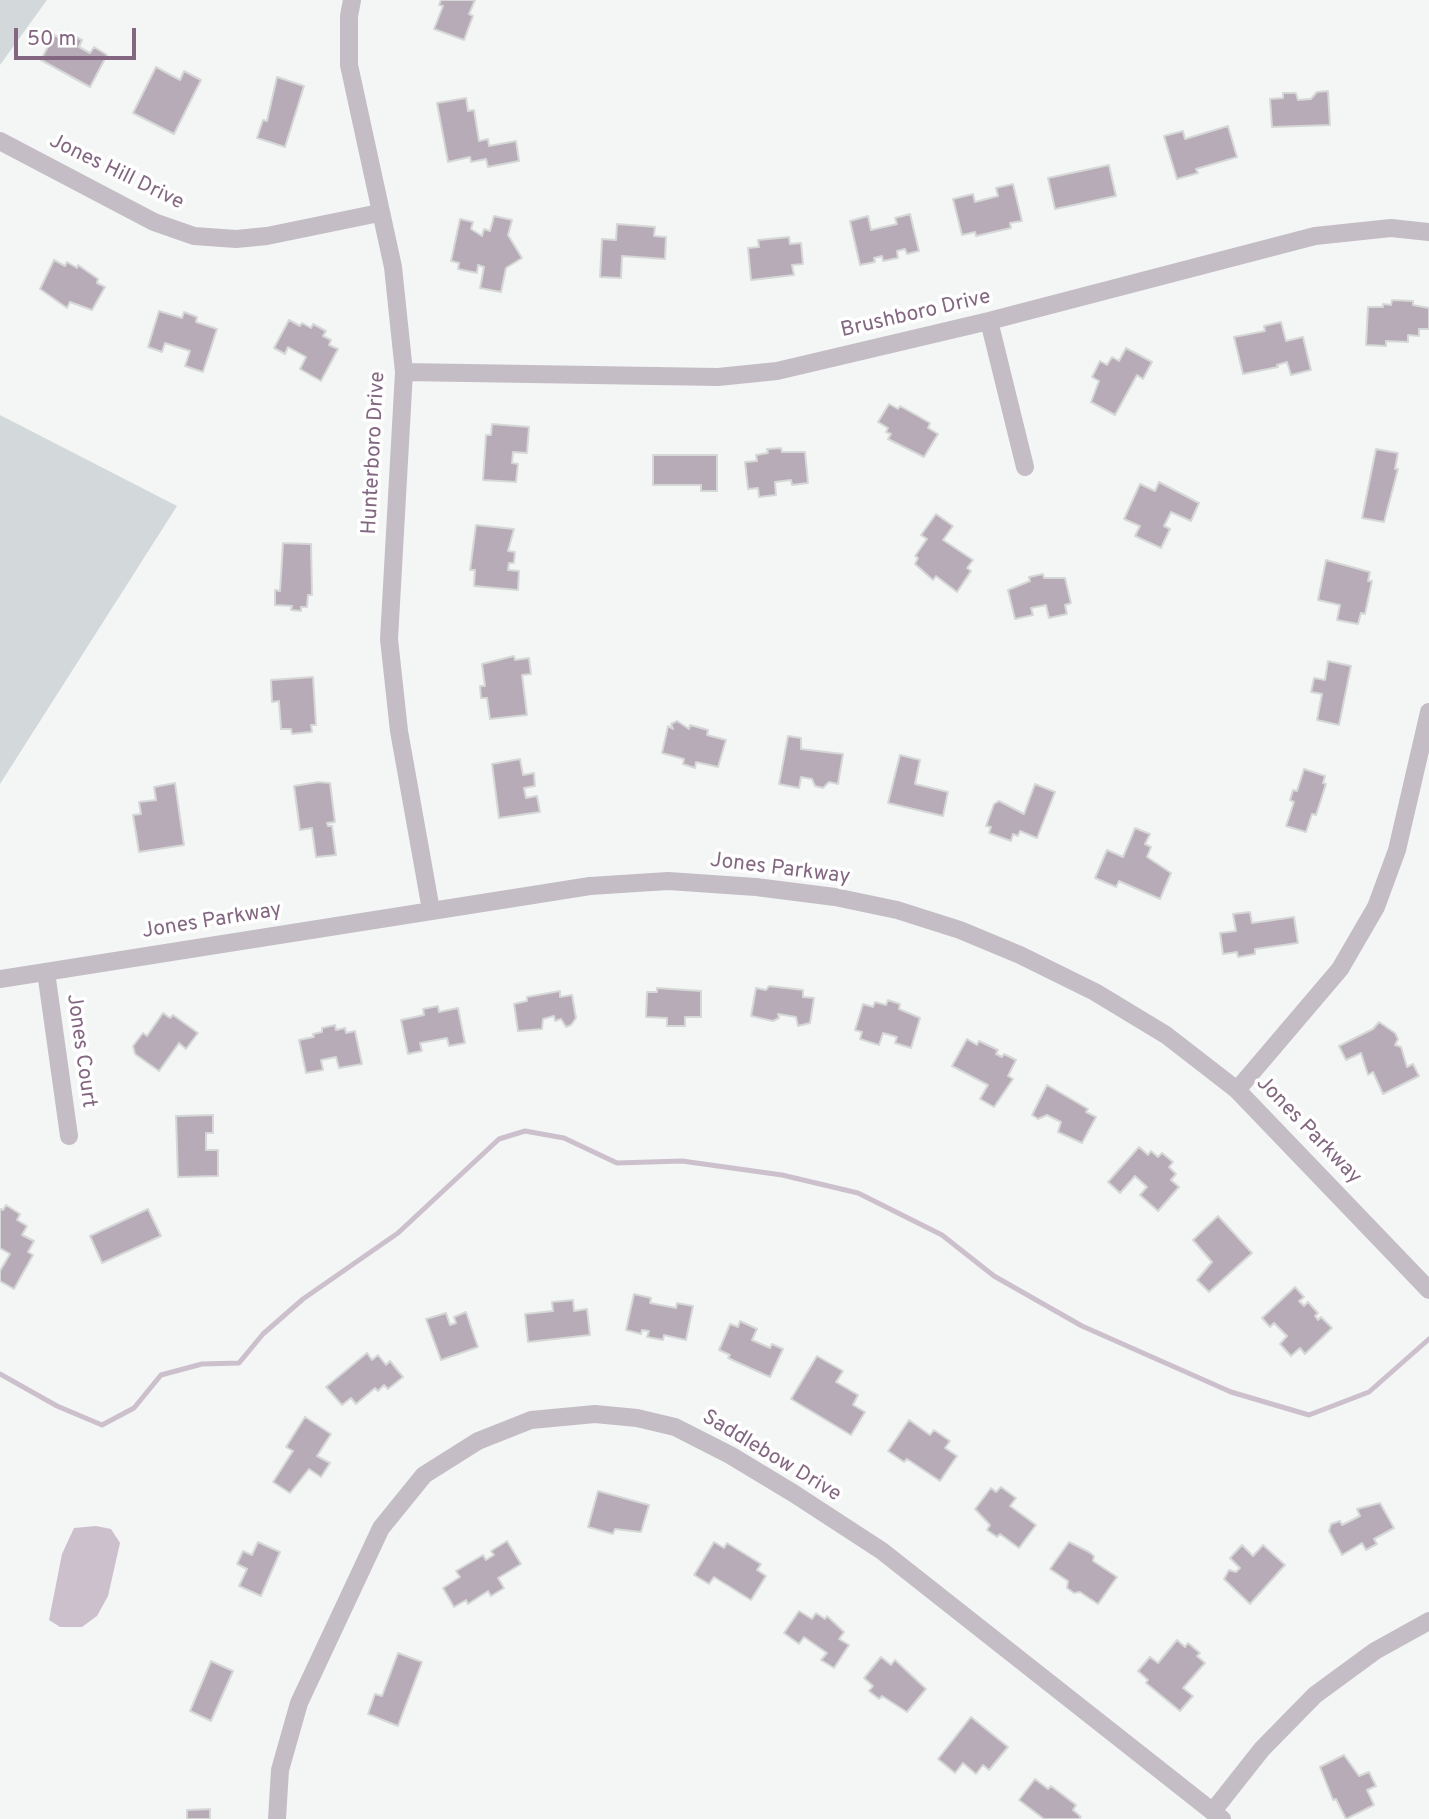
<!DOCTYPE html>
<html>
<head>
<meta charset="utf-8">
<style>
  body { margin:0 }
  #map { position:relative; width:1429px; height:1819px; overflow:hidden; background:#f3f6f5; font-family:Overpass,sans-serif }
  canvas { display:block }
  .scale { position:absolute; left:14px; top:28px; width:122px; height:32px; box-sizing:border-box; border:4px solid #836781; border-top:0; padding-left:9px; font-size:21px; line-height:24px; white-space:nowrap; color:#836781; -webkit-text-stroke:5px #fff; paint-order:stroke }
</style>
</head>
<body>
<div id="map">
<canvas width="1429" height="1819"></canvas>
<div class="scale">50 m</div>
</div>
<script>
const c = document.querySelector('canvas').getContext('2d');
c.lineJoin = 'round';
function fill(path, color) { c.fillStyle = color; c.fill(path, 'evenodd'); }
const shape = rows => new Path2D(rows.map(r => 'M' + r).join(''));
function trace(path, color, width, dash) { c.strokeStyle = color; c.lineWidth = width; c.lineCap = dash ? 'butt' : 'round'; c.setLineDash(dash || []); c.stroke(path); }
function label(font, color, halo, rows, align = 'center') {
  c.font = font + ' Overpass,sans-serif'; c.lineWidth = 7; c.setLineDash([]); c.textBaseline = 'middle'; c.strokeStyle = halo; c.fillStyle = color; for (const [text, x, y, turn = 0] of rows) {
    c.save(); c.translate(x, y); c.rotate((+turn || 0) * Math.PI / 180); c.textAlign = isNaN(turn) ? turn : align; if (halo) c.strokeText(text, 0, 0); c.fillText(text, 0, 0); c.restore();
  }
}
fill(shape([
  [0,0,47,0,0,65],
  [0,415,177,506,0,784]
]), '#d3d9db');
fill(shape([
  [96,1526,111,1529,120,1543,108,1596,97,1616,82,1627,60,1627,49,1620,62,1554,74,1528]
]), '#ccc0cd');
trace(shape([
  [0,1374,57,1406,102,1425,134,1408,161,1375,202,1364,239,1363,263,1334,303,1299,398,1233,499,1139,525,1131,564,1138,617,1163,682,1161,782,1175,858,1193,942,1235,994,1276,1082,1326,1231,1392,1309,1415,1369,1392,1429,1339]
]), '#ccc0cd', 5);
const building = shape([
  [441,0,475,0,469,14,473,16,464,40,434,29,443,6,439,5,441,0],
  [70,34,82,40,79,47,90,53,94,47,107,55,90,87,41,60,54,35,66,41,70,34],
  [156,67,180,80,184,71,201,80,174,134,133,113,156,67],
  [277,77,304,86,285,147,257,138,263,120,267,121,277,77],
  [1328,91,1330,125,1272,127,1270,99,1283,98,1283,93,1296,93,1298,100,1311,99,1317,92,1328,91],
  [466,98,468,111,474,110,479,141,488,139,489,146,516,141,519,161,488,167,486,159,471,162,470,157,448,162,437,103,466,98],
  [1228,126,1237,157,1196,169,1198,173,1177,179,1164,136,1183,131,1185,139,1228,126],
  [1109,165,1116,196,1055,209,1048,178,1109,165],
  [1013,184,1022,221,1010,223,1011,228,976,236,975,232,962,235,953,199,973,194,975,202,998,196,996,188,1013,184],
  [910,214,919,251,907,254,905,249,897,251,898,258,883,261,882,256,874,258,875,262,860,265,850,221,868,216,871,230,897,224,895,218,910,214],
  [494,216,512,220,508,235,522,258,506,268,501,292,480,288,484,267,478,265,477,273,458,269,459,263,451,261,460,219,473,222,471,229,482,236,484,229,490,231,494,216],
  [617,224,655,227,654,236,666,237,665,259,622,256,621,278,600,277,602,239,616,240,617,224],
  [789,237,790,244,801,243,803,264,792,265,794,275,751,280,748,248,759,247,758,240,789,237],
  [54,260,65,266,67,262,77,268,78,265,98,279,97,283,105,287,92,310,70,302,67,308,40,289,54,260],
  [1392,300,1413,301,1413,305,1429,308,1429,329,1419,329,1419,336,1408,335,1408,342,1386,341,1386,346,1366,345,1368,307,1383,307,1383,304,1391,305,1392,300],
  [159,311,182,318,184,312,197,317,196,322,217,329,203,372,185,366,190,351,165,343,162,352,148,347,159,311],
  [289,320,300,326,302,323,311,328,313,324,326,331,323,336,331,340,329,345,338,349,321,381,300,369,306,357,288,347,285,354,274,348,289,320],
  [1281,322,1286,341,1303,337,1311,370,1291,375,1287,362,1277,365,1278,367,1243,374,1234,337,1265,331,1264,326,1281,322],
  [1126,348,1152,362,1143,379,1137,375,1115,415,1091,402,1099,381,1092,377,1100,361,1107,365,1112,357,1119,361,1126,348],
  [889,404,898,409,900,406,930,423,928,428,938,434,924,457,888,439,891,434,886,432,888,428,878,422,889,404],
  [492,424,529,427,527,453,513,452,512,463,518,464,516,482,483,480,486,435,491,435,492,424],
  [781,448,782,452,805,452,808,483,792,485,791,480,775,482,776,495,759,497,758,488,748,489,745,462,757,461,756,455,768,453,767,449,781,448],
  [1376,449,1398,453,1395,469,1398,469,1384,522,1362,518,1376,449],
  [653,455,717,455,717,491,701,491,701,485,653,485,653,455],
  [1159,482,1199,503,1191,521,1171,512,1164,526,1170,529,1161,548,1135,536,1140,526,1124,519,1140,484,1155,491,1159,482],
  [936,514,953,526,943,540,973,560,967,568,971,571,957,592,936,576,933,580,915,564,918,558,915,556,927,539,921,535,936,514],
  [476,525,514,529,508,551,515,552,514,563,509,563,508,570,519,571,518,590,474,586,475,570,470,570,476,525],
  [283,543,311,544,312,595,308,595,307,607,301,607,301,611,291,610,292,606,275,605,275,590,280,591,283,543],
  [1326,560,1370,572,1368,581,1372,581,1365,614,1361,613,1358,624,1337,620,1340,605,1318,600,1326,560],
  [1043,574,1044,578,1065,578,1071,603,1065,605,1067,614,1049,618,1046,605,1031,608,1033,615,1015,619,1008,590,1030,581,1029,577,1043,574],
  [514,656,515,660,529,658,531,674,522,675,527,715,490,719,487,698,481,698,480,686,485,686,482,664,514,656],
  [1328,661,1351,666,1339,725,1317,720,1322,694,1311,692,1314,678,1325,680,1328,661],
  [313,677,316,725,311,725,312,732,292,734,291,729,281,729,279,701,272,702,271,680,313,677],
  [677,721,689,729,690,725,708,730,707,735,726,740,718,767,696,762,695,768,683,764,684,759,662,753,668,726,673,729,671,724,677,721],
  [788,736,801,738,801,749,843,754,838,784,829,782,823,788,815,786,812,779,801,777,799,788,779,784,788,736],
  [900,755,920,760,915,784,948,792,943,816,888,803,900,755],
  [520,759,523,775,534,773,535,786,524,788,526,798,537,796,540,812,499,818,492,764,520,759],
  [1304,769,1325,776,1323,783,1326,784,1316,815,1312,814,1306,832,1286,826,1294,802,1290,800,1293,790,1297,791,1304,769],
  [319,782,330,783,335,822,327,823,328,826,332,826,336,855,316,857,312,828,300,830,294,786,319,782],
  [175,783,184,845,139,852,133,815,141,814,139,802,156,800,154,787,175,783],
  [1035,784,1055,792,1037,838,1020,831,1018,836,1013,834,1011,841,989,833,991,827,986,826,994,804,999,801,1024,814,1035,784],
  [1135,828,1150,834,1145,844,1151,847,1147,857,1171,873,1160,899,1119,881,1116,887,1095,878,1107,850,1123,857,1135,828],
  [1250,912,1252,923,1294,917,1298,943,1255,949,1255,954,1238,957,1237,952,1223,954,1220,933,1236,931,1233,914,1250,912],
  [769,986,803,990,803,997,814,998,810,1023,798,1026,796,1017,778,1014,779,1018,773,1021,751,1016,756,988,766,990,769,986],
  [657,988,701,991,701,1017,685,1017,685,1026,667,1026,667,1018,646,1017,647,992,657,992,657,988],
  [560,991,560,997,572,995,576,1018,571,1025,566,1027,561,1019,555,1021,554,1016,543,1019,542,1029,518,1031,514,1004,527,1001,527,997,560,991],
  [888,1000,900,1004,899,1009,920,1018,911,1048,895,1043,897,1037,883,1033,879,1045,860,1039,862,1032,855,1030,863,1004,873,1007,875,1002,886,1005,888,1000],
  [438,1006,439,1012,458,1008,465,1043,449,1046,447,1038,420,1043,422,1051,408,1054,401,1020,424,1015,423,1009,438,1006],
  [163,1013,170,1018,173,1015,198,1033,186,1049,179,1043,159,1071,135,1054,133,1046,143,1033,147,1036,163,1013],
  [1379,1022,1395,1033,1398,1039,1395,1045,1401,1047,1407,1067,1413,1064,1419,1076,1383,1094,1373,1072,1368,1075,1361,1053,1346,1060,1339,1046,1373,1029,1379,1022],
  [335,1025,336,1030,345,1028,346,1033,355,1031,362,1064,339,1068,336,1057,321,1060,323,1070,306,1073,299,1040,314,1037,313,1034,322,1032,322,1028,335,1025],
  [967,1039,977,1045,979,1041,998,1050,996,1054,1002,1057,1004,1054,1016,1060,1008,1076,1013,1079,994,1107,980,1099,988,1085,952,1066,967,1039],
  [1047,1085,1088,1109,1086,1112,1096,1117,1082,1143,1058,1132,1061,1122,1047,1115,1038,1119,1032,1115,1047,1085],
  [213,1115,213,1133,206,1133,206,1150,218,1150,218,1176,178,1177,176,1116,213,1115],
  [1139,1147,1148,1155,1151,1151,1158,1157,1162,1153,1173,1162,1169,1167,1176,1174,1171,1180,1179,1187,1158,1211,1140,1195,1147,1187,1135,1176,1120,1193,1108,1182,1139,1147],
  [6,1205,20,1214,17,1220,27,1226,22,1235,34,1241,28,1252,33,1255,14,1289,0,1281,0,1271,10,1254,0,1248,0,1209,3,1210,6,1205],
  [148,1209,161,1236,102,1263,90,1236,148,1209],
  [1218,1216,1252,1253,1209,1292,1197,1280,1212,1262,1193,1240,1218,1216],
  [1295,1287,1304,1297,1299,1301,1304,1306,1308,1302,1318,1313,1315,1316,1318,1320,1321,1317,1332,1328,1305,1354,1300,1348,1291,1356,1280,1344,1287,1336,1274,1323,1270,1327,1262,1318,1295,1287],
  [634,1294,651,1298,650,1303,676,1308,677,1303,693,1306,686,1340,664,1335,663,1340,647,1337,649,1331,642,1330,641,1334,626,1330,634,1294],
  [573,1300,574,1311,587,1309,590,1335,528,1342,525,1314,553,1311,552,1302,573,1300],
  [466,1312,478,1347,441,1360,426,1319,446,1313,450,1325,456,1323,454,1317,466,1312],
  [740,1321,757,1329,752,1340,770,1348,772,1344,783,1349,770,1377,728,1358,730,1355,719,1350,730,1324,738,1327,740,1321],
  [367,1353,372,1360,378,1355,386,1365,390,1361,403,1377,388,1389,384,1385,378,1391,375,1388,356,1404,351,1398,342,1405,326,1387,367,1353],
  [817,1356,843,1371,836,1382,858,1395,853,1405,865,1412,851,1435,791,1399,817,1356],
  [305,1417,331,1434,317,1456,330,1463,321,1477,309,1469,290,1493,273,1482,293,1451,286,1447,305,1417],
  [909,1420,930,1435,934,1430,950,1441,945,1448,957,1456,940,1481,907,1459,904,1462,888,1451,909,1420],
  [1001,1487,1016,1498,1010,1506,1036,1525,1019,1548,1000,1534,997,1537,987,1530,990,1525,975,1509,991,1488,996,1492,1001,1487],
  [598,1491,649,1505,641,1532,615,1529,613,1534,588,1527,598,1491],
  [1380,1503,1394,1528,1374,1539,1377,1544,1366,1550,1362,1543,1342,1555,1329,1531,1331,1524,1340,1521,1342,1525,1360,1516,1357,1509,1380,1503],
  [507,1541,521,1564,498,1578,504,1588,491,1596,488,1591,468,1604,466,1600,454,1607,443,1588,460,1577,456,1571,483,1555,486,1560,494,1555,491,1551,507,1541],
  [258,1542,280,1552,261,1596,239,1586,247,1569,237,1564,243,1551,252,1555,258,1542],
  [714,1542,724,1548,727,1543,761,1564,757,1570,766,1576,751,1600,714,1577,709,1584,694,1575,714,1542],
  [1069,1542,1089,1552,1094,1556,1093,1561,1117,1577,1098,1604,1080,1592,1074,1593,1067,1588,1068,1581,1050,1569,1069,1542],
  [1242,1545,1253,1556,1263,1545,1285,1565,1250,1604,1224,1579,1229,1570,1236,1572,1240,1568,1230,1558,1242,1545],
  [799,1611,812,1619,816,1613,825,1619,827,1616,844,1632,839,1639,849,1645,834,1668,821,1660,827,1653,804,1637,799,1644,784,1633,799,1611],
  [1177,1640,1185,1647,1188,1643,1200,1653,1197,1656,1205,1663,1183,1688,1193,1696,1180,1711,1146,1683,1148,1680,1138,1671,1150,1657,1158,1663,1177,1640],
  [398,1653,422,1662,398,1726,368,1714,375,1694,382,1696,398,1653],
  [881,1657,891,1665,895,1660,926,1689,907,1712,882,1696,879,1699,869,1691,873,1686,864,1678,881,1657],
  [211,1661,233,1671,211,1721,190,1711,211,1661],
  [971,1717,1008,1747,989,1770,983,1765,976,1774,963,1763,955,1773,938,1759,971,1717],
  [1344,1755,1359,1776,1369,1772,1376,1786,1367,1790,1374,1805,1346,1819,1336,1799,1333,1800,1320,1767,1344,1755],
  [1035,1779,1048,1789,1051,1786,1076,1805,1073,1810,1081,1817,1079,1819,1044,1819,1019,1800,1035,1779],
  [210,1809,210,1819,187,1819,187,1810,210,1809]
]);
fill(building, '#b7abb7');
trace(building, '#d6d8d7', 2);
trace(shape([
  [352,0,349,16,349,65,393,267,404,372,389,639,399,731,431,910],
  [0,141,154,222,194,236,236,239,267,236,379,213],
  [989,321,1025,467],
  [404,372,718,377,777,371,989,321,1315,236,1391,228,1429,232],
  [46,972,69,1136],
  [0,979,590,886,668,881,756,887,835,897,897,910,960,930,1020,955,1095,992,1166,1035,1237,1090,1429,1290],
  [1237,1090,1340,969,1376,907,1397,850,1429,712],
  [1213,1811,1262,1749,1315,1695,1375,1651,1429,1621],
  [277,1819,280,1770,299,1703,381,1528,424,1475,478,1441,531,1420,595,1414,637,1418,675,1427,730,1455,793,1493,882,1551,1222,1819]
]), '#c5bdc5', 18);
label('21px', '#836781', '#fff', [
  ["Jones Hill Drive",116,173,26],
  ["Brushboro Drive",916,315,-13],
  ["Hunterboro Drive",375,453,-87],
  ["Jones Parkway",780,870,7],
  ["Jones Parkway",212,922,-9],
  ["Jones Court",80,1051,82],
  ["Jones Parkway",1308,1131,46],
  ["Saddlebow Drive",771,1457,31]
]);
</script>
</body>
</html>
